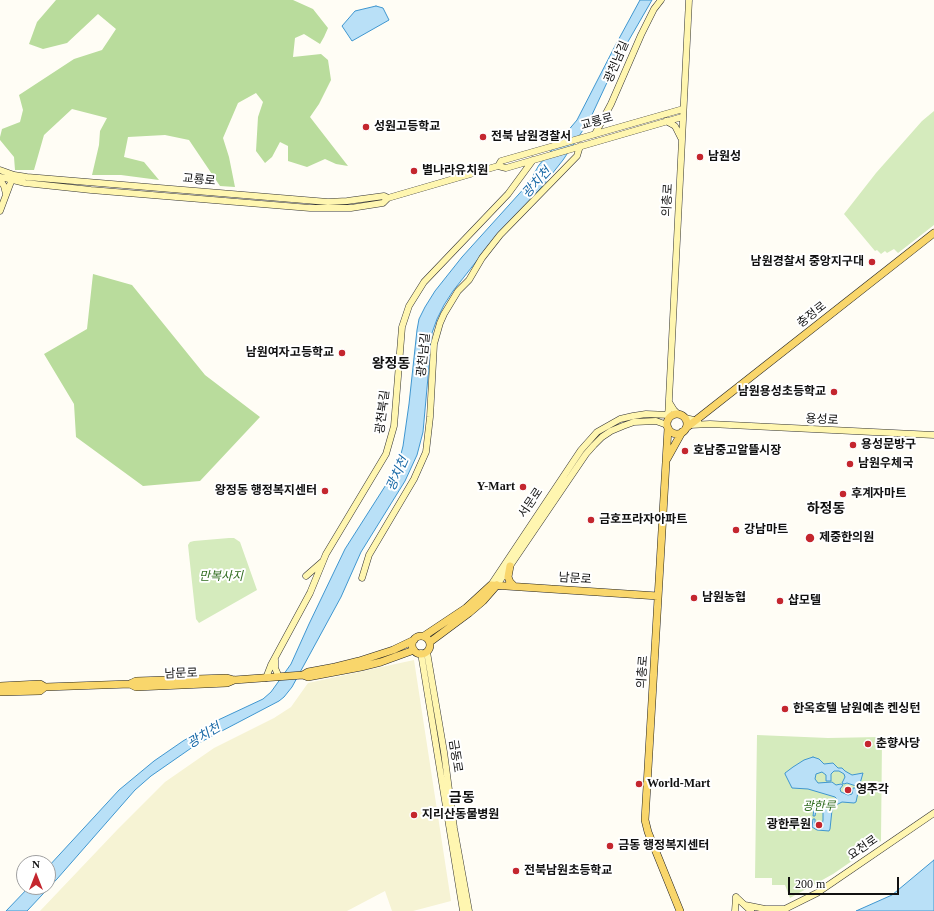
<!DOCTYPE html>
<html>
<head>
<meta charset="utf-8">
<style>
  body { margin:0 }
  #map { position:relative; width:934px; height:911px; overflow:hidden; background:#fffdf5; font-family:"Times New Roman",serif }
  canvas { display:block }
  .north { position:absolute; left:16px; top:855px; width:40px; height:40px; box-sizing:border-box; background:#fff; border:1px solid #a0a0a0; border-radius:50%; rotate:0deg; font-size:11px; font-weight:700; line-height:16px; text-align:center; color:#111 }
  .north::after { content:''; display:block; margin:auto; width:14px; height:18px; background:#c4262e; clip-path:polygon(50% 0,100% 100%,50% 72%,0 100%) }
  .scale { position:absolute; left:788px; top:877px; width:111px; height:18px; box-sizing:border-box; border:2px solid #111; border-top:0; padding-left:5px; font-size:12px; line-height:14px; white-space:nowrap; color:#111; -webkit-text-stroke:3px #fff; paint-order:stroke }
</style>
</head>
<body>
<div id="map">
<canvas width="934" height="911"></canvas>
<div class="north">N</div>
<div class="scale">200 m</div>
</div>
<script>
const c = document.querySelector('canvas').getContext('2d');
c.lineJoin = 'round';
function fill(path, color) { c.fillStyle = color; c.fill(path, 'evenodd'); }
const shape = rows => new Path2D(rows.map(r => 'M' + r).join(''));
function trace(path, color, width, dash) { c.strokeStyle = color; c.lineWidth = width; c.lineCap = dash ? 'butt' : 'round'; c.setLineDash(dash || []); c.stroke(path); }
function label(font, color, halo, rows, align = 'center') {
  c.font = font + ' "Times New Roman","Noto Sans KR",serif'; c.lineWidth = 4; c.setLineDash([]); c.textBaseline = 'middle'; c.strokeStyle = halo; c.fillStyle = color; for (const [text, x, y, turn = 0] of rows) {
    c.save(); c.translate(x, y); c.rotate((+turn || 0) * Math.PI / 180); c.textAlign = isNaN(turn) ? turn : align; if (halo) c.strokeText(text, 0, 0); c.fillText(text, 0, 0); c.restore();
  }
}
fill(shape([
  [414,660,451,901,413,911,392,911,385,891,347,911,40,911,117,830,165,782,214,748,274,718,291,707,308,683]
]), '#f6f3d4');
fill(shape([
  [934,111,934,225,898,253,894,249,887,253,885,251,881,254,877,250,875,251,844,214,876,173,922,121],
  [229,538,234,538,240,542,257,590,199,623,196,619,188,545,190,542,194,541],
  [757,735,828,738,880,737,882,739,881,841,833,874,790,898,785,885,772,885,772,878,755,878]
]), '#d5ebbd');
fill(shape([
  [56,0,293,0,313,9,328,28,324,37,320,44,304,34,295,38,293,57,321,54,328,60,331,80,319,104,310,117,348,166,336,164,325,159,307,167,288,161,288,146,280,142,272,157,265,163,256,151,258,117,263,102,256,93,238,103,223,138,229,157,235,187,220,186,189,140,165,135,128,137,124,157,144,162,159,180,121,175,92,175,99,145,100,131,107,118,72,109,44,135,34,170,15,170,14,157,0,140,0,137,2,129,20,122,23,110,19,95,74,59,102,50,116,29,98,14,67,43,43,49,29,44,37,22],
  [93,274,132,285,205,375,260,417,200,481,143,486,76,437,74,404,44,354,87,329]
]), '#b9dc9c');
const water = shape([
  [640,0,652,0,618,59,590,119,583,130,563,160,540,189,497,235,453,291,444,305,437,319,432,333,423,432,417,455,405,481,361,552,341,597,292,687,284,697,279,701,197,744,151,776,135,790,57,879,27,911,6,911,29,887,48,887,48,867,119,790,154,761,183,741,216,721,263,699,271,692,291,664,309,624,345,549,389,480,399,462,403,446,409,404,417,330,419,319,425,307,435,291,462,257,528,184,539,165,577,120,615,46,640,0],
  [376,6,383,8,389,20,352,41,342,26,355,11,376,6],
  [813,757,819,759,824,764,833,763,838,768,842,768,845,771,852,775,863,773,859,787,847,783,844,784,842,783,845,777,844,774,839,771,834,771,831,774,831,781,826,781,826,775,822,772,816,774,815,779,818,783,832,782,836,785,841,784,843,785,840,789,841,792,848,795,852,794,853,788,859,788,856,802,854,803,842,802,834,806,832,810,830,829,829,831,817,830,812,827,813,819,815,819,815,826,822,826,823,820,823,810,816,810,815,816,813,816,814,808,819,806,829,806,838,800,835,797,808,789,792,788,785,774,785,773,793,767,804,760,813,757],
  [934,860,934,911,856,911,892,895,934,860]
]);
fill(water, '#b9e0f7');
trace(water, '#3f96cf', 1);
const secondary = shape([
  [666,121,675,126,681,138],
  [595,134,611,104,641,35,654,9,661,0],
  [498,166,501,161,683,109],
  [0,170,14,175,27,177,328,202,347,201,384,196,388,198],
  [0,177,25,183,91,190,310,208,351,208,383,203,388,198,498,166,506,168,682,117],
  [0,180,4,186,6,194],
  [0,211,12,179],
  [669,402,674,410,678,414],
  [685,418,698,421],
  [668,419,689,0],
  [690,425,710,424,934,435],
  [306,576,322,562],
  [362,578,369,555,414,479,426,452,430,417,434,344,440,323,444,314,458,291,469,280,482,258,500,235,577,156,580,146],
  [491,585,581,450,597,432,620,419,633,416,646,414,670,415],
  [497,585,586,454,594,445,602,437,611,431,623,426,634,422,656,421,667,425],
  [427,652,444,752,454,828,469,911],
  [421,653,463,911],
  [275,660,275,668,279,677],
  [266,678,271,665,310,593,326,554,386,454,394,426,402,327,409,306,424,282,508,194,533,160],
  [736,897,751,911],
  [745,905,765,909,786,909],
  [735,911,736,897],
  [781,911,817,893,934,813]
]);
const primary = shape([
  '667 424a10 10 0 1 1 20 0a10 10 0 1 1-20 0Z',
  [668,428,645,820,648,832,680,911],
  [686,428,934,233],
  [667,459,682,432],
  [510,566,508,577,510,582,514,586],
  [424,636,466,608,491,585,658,596],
  '412 645a9 9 0 1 1 18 0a9 9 0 1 1-18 0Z',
  [430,642,469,613,483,601,497,585],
  [303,675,308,672,335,667,359,661,393,650,414,640],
  [130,684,136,687,227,683,234,680],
  [0,686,40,684,45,687,130,684,136,681,227,678,234,680,303,675,308,677,361,667,381,662,414,650],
  [0,692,40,691,45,687]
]);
trace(secondary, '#333', 7);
trace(primary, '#222', 8);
trace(secondary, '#fff6b0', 6);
trace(primary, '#f9d66b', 7);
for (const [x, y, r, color] of [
  [366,127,4,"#c4262e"],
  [483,137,4,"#c4262e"],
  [700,157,4,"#c4262e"],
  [414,171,4,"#c4262e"],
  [872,262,4,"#c4262e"],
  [342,353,4,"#c4262e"],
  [834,392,4,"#c4262e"],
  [853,445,4,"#c4262e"],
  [685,451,4,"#c4262e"],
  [850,464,4,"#c4262e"],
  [523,487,4,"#c4262e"],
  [325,491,4,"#c4262e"],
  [843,494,4,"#c4262e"],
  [591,520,4,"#c4262e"],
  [736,530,4,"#c4262e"],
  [810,538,5,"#c4262e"],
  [694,598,4,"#c4262e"],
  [780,601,4,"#c4262e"],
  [785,709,4,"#c4262e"],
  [868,744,4,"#c4262e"],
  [639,784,4,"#c4262e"],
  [848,790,4,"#c4262e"],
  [414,815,4,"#c4262e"],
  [819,825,4,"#c4262e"],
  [610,846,4,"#c4262e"],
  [516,871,4,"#c4262e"]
]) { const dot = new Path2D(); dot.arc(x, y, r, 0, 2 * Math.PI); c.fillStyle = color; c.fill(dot); trace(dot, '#fff', 1.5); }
label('12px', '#111', '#fff', [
  ["광천남길",617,62,-67],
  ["교룡로",597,122,-16],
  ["교룡로",199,180,5],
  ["의총로",668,200,-87],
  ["충정로",812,315,-38],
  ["광천남길",424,355,-84],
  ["광천북길",383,412,-83],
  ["용성로",822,420,3],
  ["서문로",531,503,-56],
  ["남문로",575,579,4],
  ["의총로",643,672,-86],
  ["남문로",181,674,-2],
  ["금동로",455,756,81],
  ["요천로",863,848,-35]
]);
label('bold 12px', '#111', '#fff', [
  ["성원고등학교",374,127],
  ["전북 남원경찰서",491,137],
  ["남원성",708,157],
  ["별나라유치원",422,171],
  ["남원경찰서 중앙지구대",864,262,"right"],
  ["남원여자고등학교",334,353,"right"],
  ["남원용성초등학교",826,392,"right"],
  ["용성문방구",861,445],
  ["호남중고알뜰시장",693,451],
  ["남원우체국",858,464],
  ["Y-Mart",515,487,"right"],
  ["왕정동 행정복지센터",317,491,"right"],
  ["후계자마트",851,494],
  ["금호프라자아파트",599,520],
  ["강남마트",744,530],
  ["제중한의원",819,538],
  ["남원농협",702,598],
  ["샵모텔",788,601],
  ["한옥호텔 남원예촌 켄싱턴",793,709],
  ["춘향사당",876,744],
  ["World-Mart",647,784],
  ["영주각",856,790],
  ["지리산동물병원",422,815],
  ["광한루원",811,825,"right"],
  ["금동 행정복지센터",618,846],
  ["전북남원초등학교",524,871]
], 'left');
label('italic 12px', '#2f6b1f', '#fff', [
  ["만복사지",221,577],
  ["광한루",819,807]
]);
label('italic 13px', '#1768a6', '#fff', [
  ["광치천",537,183,-48],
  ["광치천",398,474,-66],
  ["광치천",204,736,-31]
]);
label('bold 14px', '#111', '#fff', [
  ["왕정동",391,364],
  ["하정동",826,509],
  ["금동",462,798]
]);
</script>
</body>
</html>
